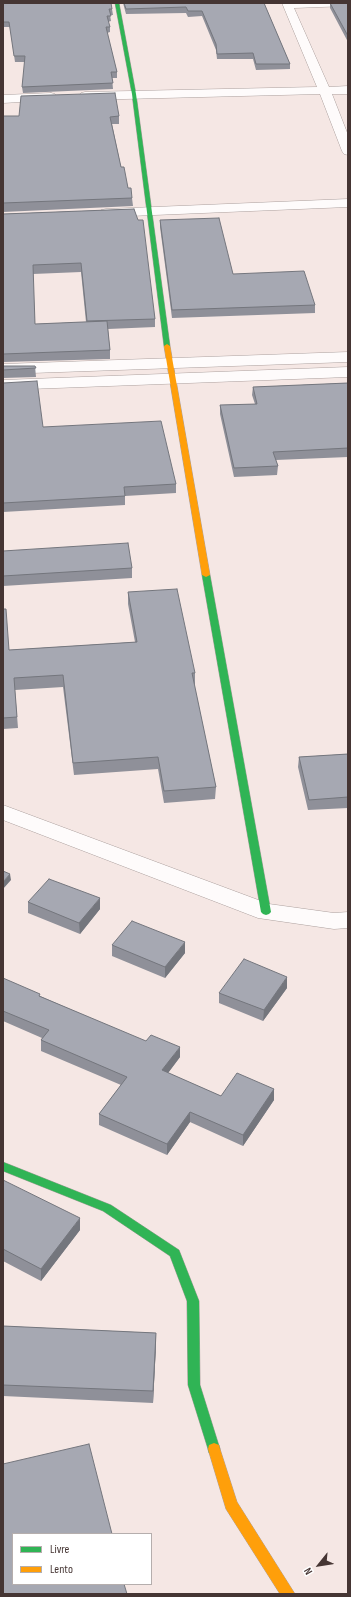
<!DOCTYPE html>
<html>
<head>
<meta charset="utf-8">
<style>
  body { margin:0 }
  #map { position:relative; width:351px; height:1597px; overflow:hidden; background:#f5e7e4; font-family:"Sofia Sans Condensed",sans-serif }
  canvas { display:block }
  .frame { position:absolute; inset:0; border:4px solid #453533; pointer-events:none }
  .legend { position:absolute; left:12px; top:1533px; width:140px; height:52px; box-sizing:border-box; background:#fff; border:1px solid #b5aead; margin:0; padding:5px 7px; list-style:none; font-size:12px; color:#453533 }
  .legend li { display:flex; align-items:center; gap:8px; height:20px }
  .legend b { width:20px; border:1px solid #b5aead }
  .north { position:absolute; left:299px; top:1545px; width:40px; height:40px; -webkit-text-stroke:3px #fff; paint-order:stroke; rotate:240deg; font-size:11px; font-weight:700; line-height:16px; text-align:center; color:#453533 }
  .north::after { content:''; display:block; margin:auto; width:14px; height:18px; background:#453533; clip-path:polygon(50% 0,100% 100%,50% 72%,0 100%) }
</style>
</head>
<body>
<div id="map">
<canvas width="351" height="1597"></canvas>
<div class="frame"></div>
<ul class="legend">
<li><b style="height:5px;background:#30b455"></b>Livre</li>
<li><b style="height:5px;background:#ff9f0a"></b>Lento</li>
</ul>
<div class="north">N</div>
</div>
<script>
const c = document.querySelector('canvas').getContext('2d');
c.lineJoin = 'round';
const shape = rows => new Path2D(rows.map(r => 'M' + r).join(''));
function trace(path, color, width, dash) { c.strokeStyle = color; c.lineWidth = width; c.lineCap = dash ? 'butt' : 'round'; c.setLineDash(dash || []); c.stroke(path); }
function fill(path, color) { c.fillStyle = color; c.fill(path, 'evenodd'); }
const street = shape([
  [282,3,348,3,348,6,294,8,329,87,348,86,348,94,332,94,348,135,348,155,344,154,342,151,320,94,85,100,81,99,79,96,81,93,85,92,317,87,282,3],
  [51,93,55,94,57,97,55,100,3,103,3,95,51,93],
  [348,199,348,207,106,217,101,216,99,213,101,210,106,209,348,199],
  [348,352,348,362,3,374,3,364,348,352],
  [348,367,348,377,3,390,3,380,348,367],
  [3,805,269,904,334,913,348,912,348,928,334,929,258,918,3,820,3,805]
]);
const fast = shape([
  [115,3,119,3,136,94,170,346,167,348,164,346,132,94,115,3],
  [203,573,206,573,210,575,271,912,269,914,266,915,263,914,261,912,202,575,203,573],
  [3,1162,111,1205,179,1250,199,1301,200,1385,220,1449,219,1453,214,1455,209,1453,208,1449,188,1385,187,1301,170,1256,103,1211,3,1171,3,1162]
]);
const slow = shape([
  [167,344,170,346,210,575,206,577,202,575,164,346,167,344],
  [214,1443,219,1445,220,1449,237,1502,295,1594,280,1594,226,1509,208,1449,209,1445,214,1443]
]);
trace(street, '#aca09e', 1);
trace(fast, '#aca09e', 1);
trace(slow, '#aca09e', 1);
fill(street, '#fefbfb');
fill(fast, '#30b455');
fill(slow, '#ff9f0a');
fill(shape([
  [3,3,112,9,113,15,110,15,111,21,108,22,110,27,110,32,107,33,117,72,117,78,112,78,113,89,23,93,22,87,25,62,15,62,10,27,3,27],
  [123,3,264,3,290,64,290,69,256,70,253,59,217,59,216,50,202,16,188,17,186,13,126,14],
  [330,3,348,3,348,42,330,8],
  [3,116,119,116,119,124,112,124,121,167,128,188,132,198,133,206,3,212],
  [134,209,155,319,155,327,108,329,110,350,110,359,3,362,3,214],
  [81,272,86,322,35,324,33,274],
  [160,220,233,274,315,305,315,313,172,318,160,227],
  [3,366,35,366,36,377,3,378],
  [3,383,43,427,176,484,176,493,125,496,125,505,3,512],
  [348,383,348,457,276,460,278,466,277,475,234,477,220,414,220,405,255,404,252,395,253,387],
  [3,551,132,568,132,578,3,586],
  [128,592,195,673,195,684,194,684,216,787,215,799,164,803,158,769,74,775,63,687,15,690,18,728,3,729,3,609,9,650,135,642,128,604],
  [348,754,348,808,308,810,298,767,299,757],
  [28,902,100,909,80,934,28,913],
  [112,945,185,953,165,978,112,956],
  [3,978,40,996,180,1057,168,1073,221,1096,274,1089,274,1100,243,1146,190,1122,167,1155,99,1125,99,1114,121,1085,41,1051,41,1040,42,1038,3,1021],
  [287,988,263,1021,219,1003,219,993],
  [3,1180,80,1230,41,1281,3,1261],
  [3,1326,156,1333,156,1345,153,1403,3,1396]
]), '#8f9099');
fill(shape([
  [10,874,11,880,3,889,3,882],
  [100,898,100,909,80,934,79,923],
  [185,942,185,953,165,978,165,967],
  [287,977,287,988,263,1021,264,1010],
  [180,1047,180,1057,162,1081,162,1070],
  [274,1089,274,1100,243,1146,243,1135],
  [190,1112,190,1122,167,1155,167,1144],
  [80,1218,80,1230,41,1281,41,1269],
  [156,1333,156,1345,153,1403,153,1391]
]), '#74767d');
const building = shape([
  [3,3,111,3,112,9,109,9,111,16,107,16,110,27,106,27,117,72,111,72,113,83,22,87,25,56,14,56,9,22,3,22,3,3],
  [124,3,264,3,290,64,256,64,253,53,217,54,216,44,202,11,188,11,186,7,126,9,124,3],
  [330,3,348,3,348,36,330,3],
  [115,93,119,116,110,117,121,167,124,167,128,188,131,188,132,198,3,203,3,116,19,116,21,96,115,93],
  [134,209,138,220,143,220,155,319,87,321,81,263,33,265,35,324,107,321,110,350,3,354,3,214,134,209],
  [219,218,233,274,304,271,315,305,172,310,160,220,219,218],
  [3,366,35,366,36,368,3,370,3,366],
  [37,381,43,427,161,421,176,484,124,487,125,496,3,503,3,383,37,381],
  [348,383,348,448,273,452,278,466,234,468,220,405,257,404,253,387,348,383],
  [128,543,132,568,3,576,3,551,128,543],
  [177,589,195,673,192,673,216,787,164,791,158,757,73,763,63,675,14,678,17,717,3,718,3,609,6,609,9,650,137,642,128,592,177,589],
  [348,754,348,797,309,800,299,757,348,754],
  [3,871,10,874,3,882,3,871],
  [49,879,100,898,79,923,28,902,49,879],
  [132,921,185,942,165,967,112,945,132,921],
  [244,959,287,977,264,1010,219,993,244,959],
  [3,978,40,994,39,996,146,1041,151,1035,180,1047,162,1070,221,1096,237,1073,274,1089,243,1135,190,1112,167,1144,99,1114,127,1077,41,1040,49,1030,3,1011,3,978],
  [3,1180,80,1218,41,1269,3,1249,3,1180],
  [3,1326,156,1333,153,1391,3,1385,3,1326],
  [89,1444,112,1534,13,1534,13,1584,124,1584,127,1594,3,1594,3,1464,89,1444]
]);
fill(building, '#a6a8b2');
trace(building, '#74767d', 1);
</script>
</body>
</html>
